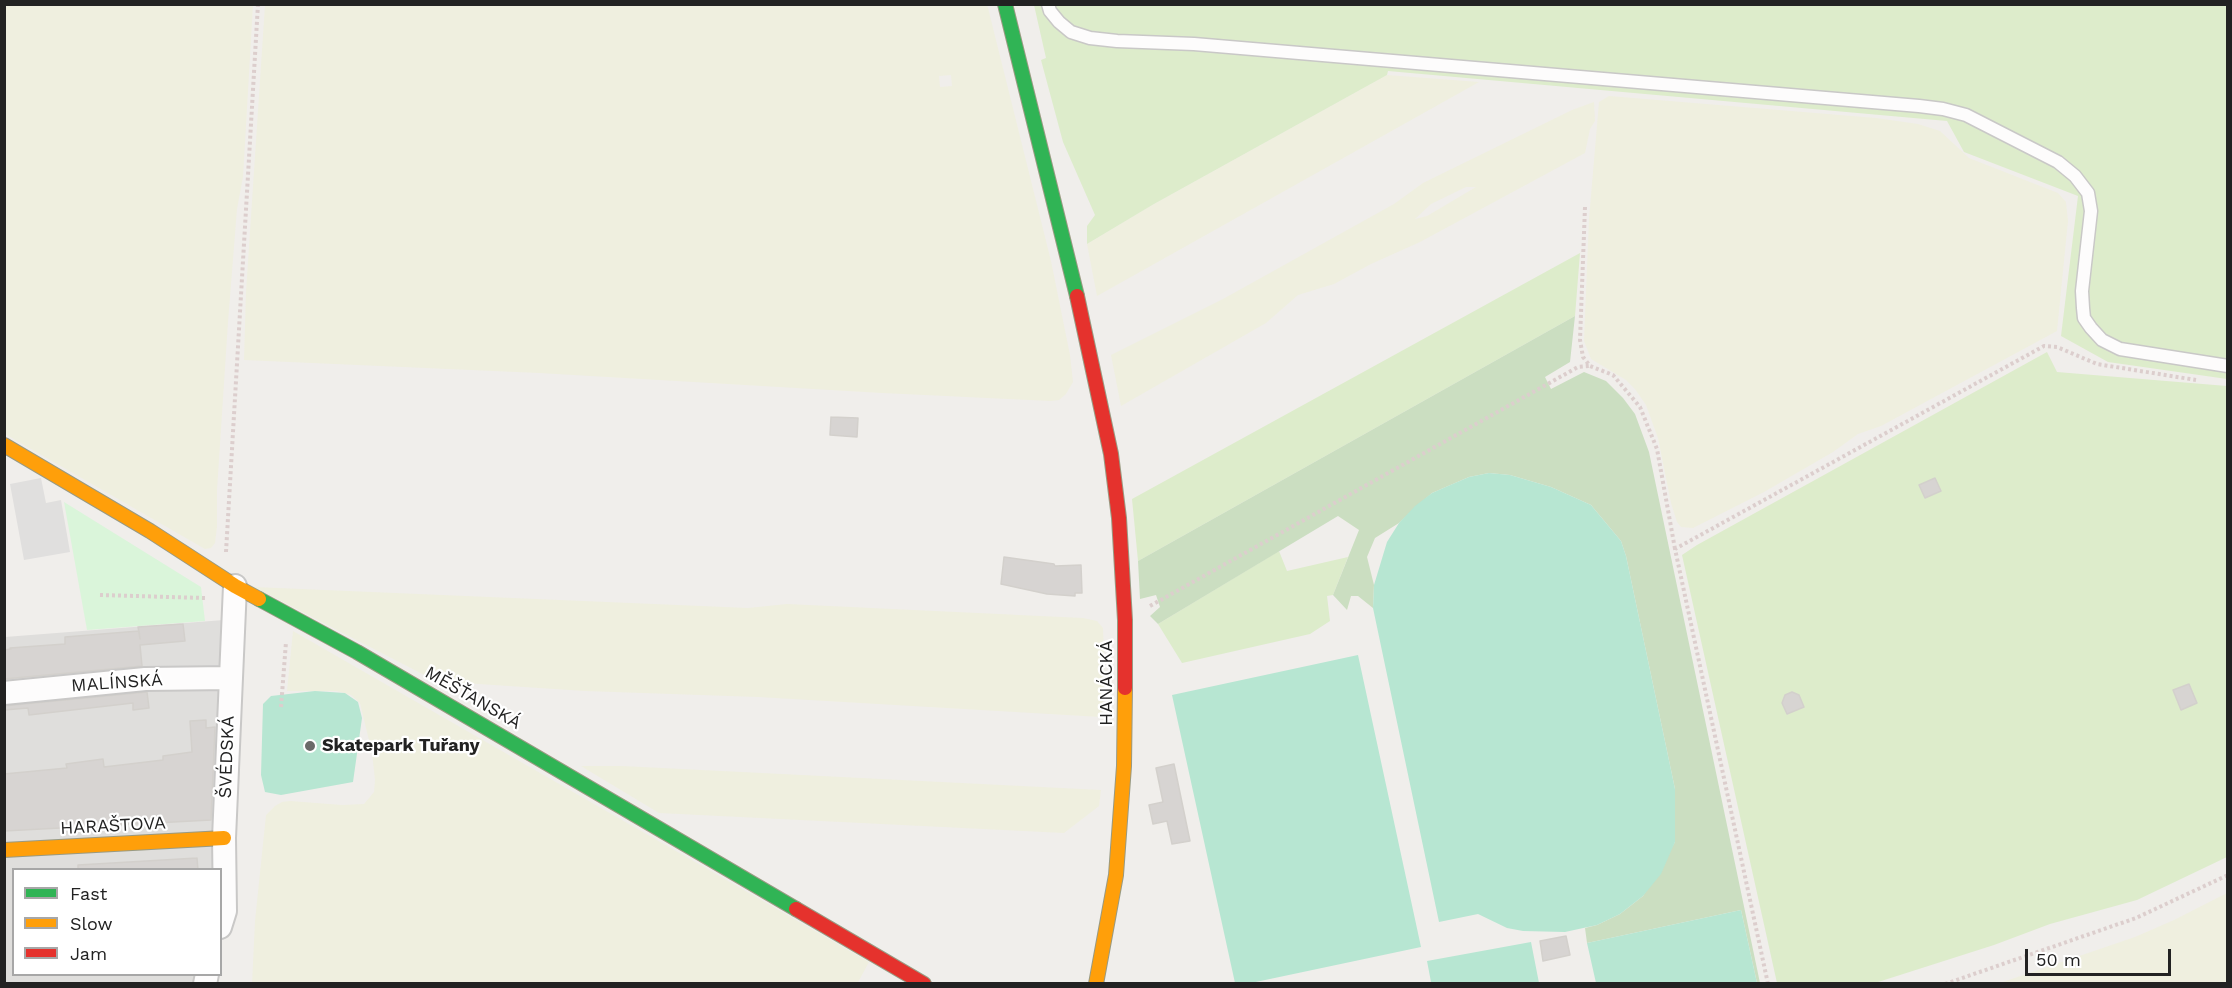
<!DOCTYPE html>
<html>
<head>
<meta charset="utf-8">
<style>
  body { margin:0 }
  #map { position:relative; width:2232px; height:988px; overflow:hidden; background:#f0eeeb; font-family:"Work Sans",sans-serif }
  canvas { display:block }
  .frame { position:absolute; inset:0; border:6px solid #222; pointer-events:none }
  .legend { position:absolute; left:12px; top:868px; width:210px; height:108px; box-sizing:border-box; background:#fff; border:2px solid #a7a7a7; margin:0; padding:8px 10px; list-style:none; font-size:18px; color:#222 }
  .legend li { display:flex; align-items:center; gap:12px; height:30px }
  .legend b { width:30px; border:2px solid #a7a7a7 }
  .scale { position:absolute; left:2025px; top:949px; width:146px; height:27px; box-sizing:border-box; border:3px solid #222; border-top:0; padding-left:8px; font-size:18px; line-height:21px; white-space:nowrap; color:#222; -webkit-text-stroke:4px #fff; paint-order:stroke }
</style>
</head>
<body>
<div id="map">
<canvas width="2232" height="988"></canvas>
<div class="frame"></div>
<ul class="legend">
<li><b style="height:8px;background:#30b455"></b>Fast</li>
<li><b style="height:8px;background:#ff9f0a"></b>Slow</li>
<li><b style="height:8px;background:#e5322d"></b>Jam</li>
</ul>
<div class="scale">50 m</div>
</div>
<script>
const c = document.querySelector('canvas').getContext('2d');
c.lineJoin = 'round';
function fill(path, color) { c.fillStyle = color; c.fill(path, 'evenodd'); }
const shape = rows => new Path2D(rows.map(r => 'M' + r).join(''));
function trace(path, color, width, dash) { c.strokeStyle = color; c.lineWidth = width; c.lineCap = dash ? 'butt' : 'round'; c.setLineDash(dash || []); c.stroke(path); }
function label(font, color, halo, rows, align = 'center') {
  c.font = font + ' "Work Sans",sans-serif'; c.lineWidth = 4.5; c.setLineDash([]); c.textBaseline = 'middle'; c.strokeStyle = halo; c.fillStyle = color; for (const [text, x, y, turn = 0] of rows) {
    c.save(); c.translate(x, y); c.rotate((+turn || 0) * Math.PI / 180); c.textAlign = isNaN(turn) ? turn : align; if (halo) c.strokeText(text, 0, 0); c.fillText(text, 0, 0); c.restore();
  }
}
fill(shape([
  [224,620,220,870,14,870,14,974,207,975,205,983,5,984,5,637]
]), '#dfdedc');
fill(shape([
  [987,4,1051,261,1070,355,1073,382,1066,394,1059,400,1051,401,882,393,539,373,244,360,246,292,265,5],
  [951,75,952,86,940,87,939,76],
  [5,5,253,5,243,177,237,209,228,322,217,490,217,527,215,543,211,548,205,549,5,434],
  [1387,75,1479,82,1097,296,1087,244,1154,204],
  [1609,96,1876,118,1918,124,1940,131,1969,158,2058,193,2066,202,2068,221,2057,331,1881,426,1858,434,1833,452,1764,492,1693,528,1681,527,1677,522,1671,503,1658,438,1646,405,1635,389,1626,380,1591,359,1584,341,1589,219,1599,102],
  [1594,102,1595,121,1590,129,1585,153,1420,242,1371,264,1334,284,1298,295,1266,323,1121,406,1111,355,1223,299,1394,204,1423,183,1572,110],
  [1466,187,1476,187,1427,216,1415,219,1431,204],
  [254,587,748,608,787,604,1083,618,1097,621,1103,628,1105,684,1101,717,758,697,585,691,448,682,432,679],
  [293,631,869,962,857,984,252,984,255,921,266,815,275,806,282,802,290,801,342,805,364,804,374,792,375,780,372,753,360,703,351,695,337,691,287,691],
  [581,766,622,766,1101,790,1099,806,1064,833,659,813],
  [2227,893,2227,983,2000,983,2135,937,2174,920]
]), '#efefdf');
fill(shape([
  [1034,5,2223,5,2228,7,2227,379,2108,362,2061,336,2078,196,1964,152,1947,121,1388,71,1387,75,1154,204,1087,244,1087,226,1095,215,1063,142,1041,60,1046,58],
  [1580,253,1575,316,1138,561,1132,499],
  [2047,352,2057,372,2227,386,2227,857,2137,900,2050,924,1994,945,1875,983,1777,983,1682,555,1697,545],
  [1279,551,1287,571,1348,557,1333,595,1327,596,1330,621,1310,634,1182,663,1158,624]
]), '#ddeccb');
fill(shape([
  [1575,316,1570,362,1545,377,1551,389,1584,372,1606,381,1623,398,1635,414,1649,452,1760,983,1757,983,1741,910,1587,943,1585,928,1597,925,1620,914,1643,896,1675,842,1675,789,1626,556,1621,541,1591,505,1551,487,1510,475,1489,473,1469,477,1432,493,1399,523,1375,538,1367,557,1374,585,1373,608,1358,596,1351,596,1347,610,1333,595,1359,530,1338,516,1158,624,1150,616,1160,607,1156,595,1140,599,1138,561]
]), '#cbdec1');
fill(shape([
  [64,502,201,587,205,621,87,630]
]), '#daf5da');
fill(shape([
  [1489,473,1510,475,1551,487,1591,505,1621,541,1626,556,1675,789,1675,842,1661,874,1643,896,1620,914,1597,925,1565,932,1523,931,1507,928,1478,914,1439,922,1373,608,1374,585,1387,542,1399,523,1415,506,1432,493,1448,486,1469,477],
  [1358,655,1421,947,1251,983,1235,983,1172,695],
  [315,691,345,693,358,702,362,718,353,782,281,795,265,792,261,775,263,704,271,696],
  [1741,910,1757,983,1596,983,1587,943],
  [1531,942,1539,983,1422,983,1431,982,1427,961]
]), '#b7e6d2');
fill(shape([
  [41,478,46,503,61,500,70,552,24,560,10,484]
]), '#e0dfde');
const building = shape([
  [831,417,858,418,857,437,830,435,831,417],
  [1935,478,1941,491,1925,498,1919,485,1935,478],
  [1004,557,1054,564,1055,566,1081,565,1082,593,1075,593,1075,596,1047,594,1001,584,1004,557],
  [183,624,185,641,140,645,142,666,4,679,4,650,11,649,10,648,65,644,65,637,139,631,140,639,138,627,183,624],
  [2189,684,2197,703,2181,710,2173,690,2189,684],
  [147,692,149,708,133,710,133,703,29,715,28,708,4,710,4,706,147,692],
  [1792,692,1799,695,1804,707,1787,714,1782,703,1785,695,1792,692],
  [206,720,206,728,215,727,211,820,4,831,4,774,67,768,66,764,103,759,104,767,163,760,163,756,192,752,190,721,206,720],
  [1174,764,1190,841,1172,844,1167,821,1153,824,1149,805,1163,802,1156,768,1174,764],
  [197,858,198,870,78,870,78,865,197,858],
  [1566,936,1570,955,1543,961,1540,941,1566,936]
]);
fill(building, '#d7d4d2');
trace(building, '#d3d0cc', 1.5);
const lane = shape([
  [1048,4,1050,11,1059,22,1071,32,1090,38,1117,41,1194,44,1919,106,1943,109,1966,115,2058,162,2075,176,2088,193,2091,211,2082,291,2083,308,2084,318,2091,328,2102,340,2120,349,2228,366]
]);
const street = shape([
  [4,693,145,679,230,678],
  [220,927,225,911,224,838,235,586],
  [205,984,207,974]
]);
const fast = shape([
  [1005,4,1077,296],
  [259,599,357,652,796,909]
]);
const slow = shape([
  [4,445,150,531,235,586,259,599],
  [4,850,224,838],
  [1096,984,1116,875,1124,766,1125,688]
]);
const jam = shape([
  [1077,296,1111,454,1119,518,1125,620,1125,688],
  [796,909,924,984]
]);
trace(lane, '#c9c8c7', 15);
trace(street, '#c9c8c7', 26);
trace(fast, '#999a82', 16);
trace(slow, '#999a82', 16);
trace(jam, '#999a82', 16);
trace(shape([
  [1585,207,1580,340,1583,357,1590,366,1613,375,1640,407,1657,449,1675,549],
  [226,552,258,4],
  [100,595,205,598],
  [1150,606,1578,367,1590,366],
  [281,707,286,642],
  [1768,984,1675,549,2044,346,2057,347,2097,364,2196,380],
  [1945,984,2136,918,2228,875]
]), '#dccecd', 4, [3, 3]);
trace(lane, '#fdfcfc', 12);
trace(street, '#fdfcfc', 22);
trace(fast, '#30b455', 14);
trace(slow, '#ff9f0a', 14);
trace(jam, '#e5322d', 14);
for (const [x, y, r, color] of [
  [310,746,6,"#6a6968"]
]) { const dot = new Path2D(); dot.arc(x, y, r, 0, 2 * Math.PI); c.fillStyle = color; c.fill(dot); trace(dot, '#fff', 2); }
label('18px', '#222', '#fff', [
  ["MALÍNSKÁ",117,683,-4],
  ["HANÁCKÁ",1107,683,-90],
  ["MĚŠŤANSKÁ",473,698,30],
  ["ŠVÉDSKÁ",227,757,-88],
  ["HARAŠTOVA",113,826,-3]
]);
label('bold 18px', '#222', '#fff', [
  ["Skatepark Tuřany",322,746]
], 'left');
</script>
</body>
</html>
